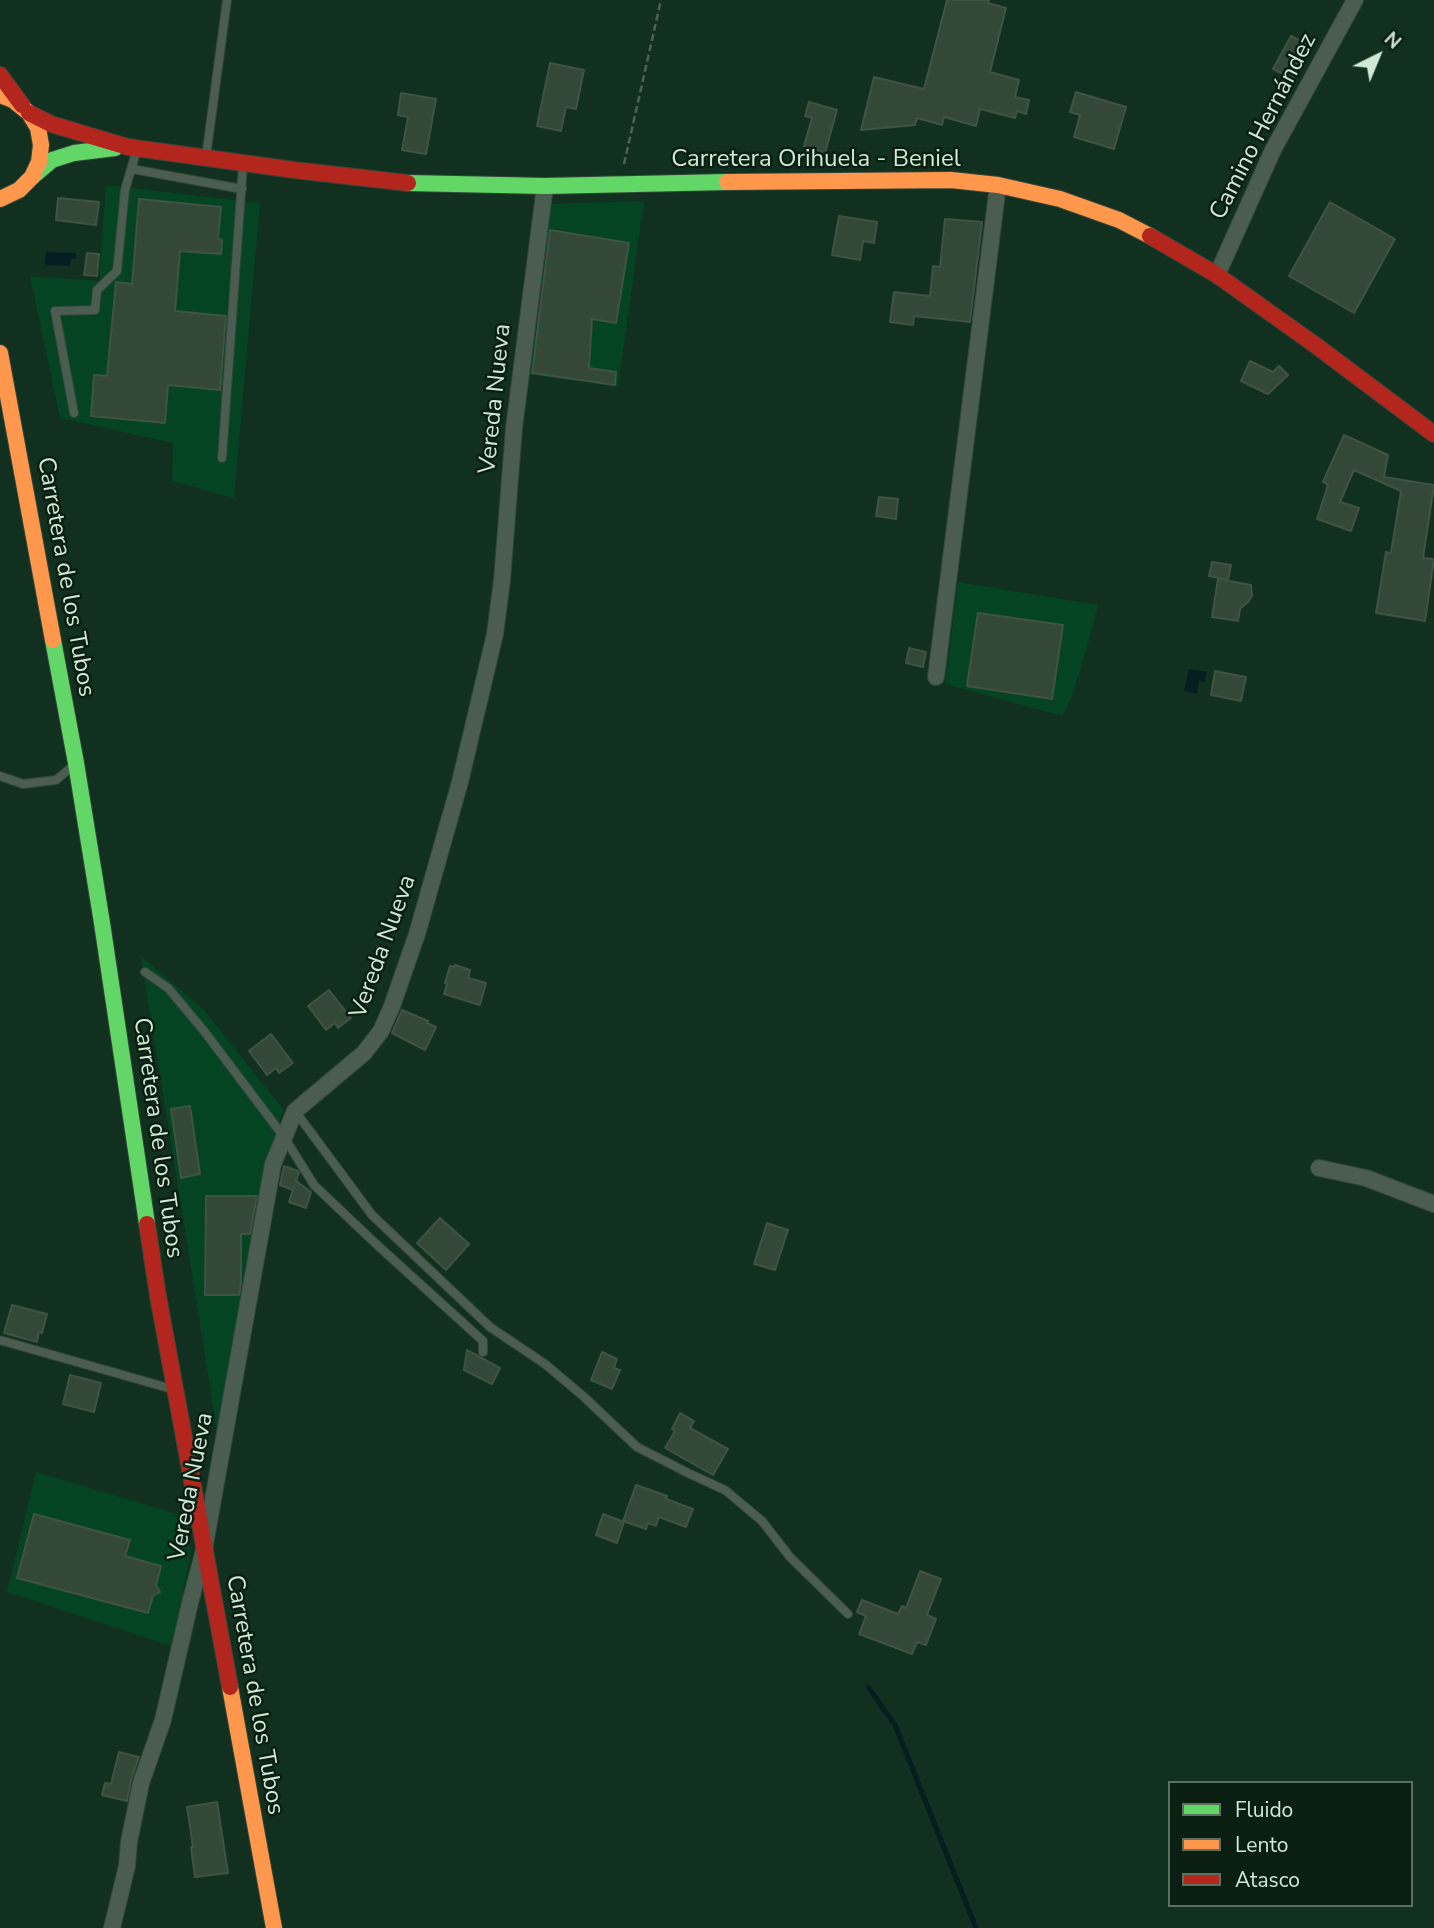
<!DOCTYPE html>
<html>
<head>
<meta charset="utf-8">
<style>
  body { margin:0 }
  #map { position:relative; width:1434px; height:1928px; overflow:hidden; background:#11301f; font-family:"Nunito Sans",sans-serif }
  canvas { display:block }
  .legend { position:absolute; left:1168px; top:1781px; width:245px; height:126px; box-sizing:border-box; background:#0a1f11; border:2px solid #59705f; margin:0; padding:9px 12px; list-style:none; font-size:21px; color:#cfe9d5 }
  .legend li { display:flex; align-items:center; gap:14px; height:35px }
  .legend b { width:35px; border:2px solid #59705f }
  .north { position:absolute; left:1343px; top:21px; width:70px; height:70px; -webkit-text-stroke:5px #0a1f11; paint-order:stroke; rotate:43deg; font-size:19px; font-weight:700; line-height:28px; text-align:center; color:#cfe9d5 }
  .north::after { content:''; display:block; margin:auto; width:24px; height:32px; background:#cfe9d5; clip-path:polygon(50% 0,100% 100%,50% 72%,0 100%) }
</style>
</head>
<body>
<div id="map">
<canvas width="1434" height="1928"></canvas>
<ul class="legend">
<li><b style="height:9px;background:#63d668"></b>Fluido</li>
<li><b style="height:9px;background:#ff974d"></b>Lento</li>
<li><b style="height:9px;background:#b3261e"></b>Atasco</li>
</ul>
<div class="north">N</div>
</div>
<script>
const c = document.querySelector('canvas').getContext('2d');
c.lineJoin = 'round';
function fill(path, color) { c.fillStyle = color; c.fill(path, 'evenodd'); }
const shape = rows => new Path2D(rows.map(r => 'M' + r).join(''));
function trace(path, color, width, dash) { c.strokeStyle = color; c.lineWidth = width; c.lineCap = dash ? 'butt' : 'round'; c.setLineDash(dash || []); c.stroke(path); }
function label(font, color, halo, rows, align = 'center') {
  c.font = font + ' "Nunito Sans",sans-serif'; c.lineWidth = 5; c.setLineDash([]); c.textBaseline = 'middle'; c.strokeStyle = halo; c.fillStyle = color; for (const [text, x, y, turn = 0] of rows) {
    c.save(); c.translate(x, y); c.rotate((+turn || 0) * Math.PI / 180); c.textAlign = isNaN(turn) ? turn : align; if (halo) c.strokeText(text, 0, 0); c.fillText(text, 0, 0); c.restore();
  }
}
fill(shape([
  [106,185,260,203,234,498,172,481,173,443,60,418,30,276,99,281],
  [644,201,618,387,527,374,550,204],
  [958,582,1098,605,1088,644,1071,699,1062,716,945,684],
  [141,956,203,1009,283,1109,263,1181,219,1443],
  [36,1472,184,1516,191,1553,172,1646,7,1592]
]), '#044422');
fill(shape([
  [46,252,76,253,76,259,71,259,70,266,45,265],
  [1189,669,1206,672,1205,682,1199,681,1197,694,1184,691]
]), '#051e21');
trace(shape([
  [868,1687,895,1725,976,1928]
]), '#051e21', 5);
const building = shape([
  [947,0,989,0,988,3,1006,8,990,72,1019,80,1015,97,1029,100,1026,114,1017,111,1015,118,980,109,976,126,944,117,942,125,917,118,915,125,861,130,874,77,924,89,947,0],
  [1291,36,1311,46,1293,79,1273,69,1291,36],
  [550,63,584,70,576,109,566,107,561,131,537,126,550,63],
  [1076,92,1126,107,1114,149,1074,137,1080,115,1070,112,1076,92],
  [401,93,436,99,426,154,402,150,408,117,398,115,401,93],
  [809,102,837,110,825,153,804,146,812,118,805,116,809,102],
  [58,198,99,202,96,225,56,220,58,198],
  [139,199,221,207,218,239,222,240,221,254,180,251,175,311,226,316,220,390,168,385,165,423,91,416,94,375,107,376,116,282,132,284,139,199],
  [1330,202,1395,239,1354,313,1289,276,1330,202],
  [839,216,877,222,874,243,863,241,860,260,832,255,839,216],
  [945,219,982,222,970,322,914,316,913,325,890,322,894,292,930,296,933,266,940,267,945,219],
  [550,230,629,243,616,323,592,319,589,368,616,372,615,385,532,373,550,230],
  [87,253,99,254,97,276,84,275,87,253],
  [1250,361,1273,372,1279,366,1288,375,1268,394,1241,381,1250,361],
  [1344,435,1388,455,1384,477,1434,485,1423,558,1434,559,1425,621,1376,613,1386,552,1391,553,1401,491,1354,470,1340,502,1359,508,1351,531,1317,519,1328,485,1323,482,1344,435],
  [879,497,898,499,896,519,876,516,879,497],
  [1212,562,1231,565,1228,580,1209,576,1212,562],
  [1218,579,1251,585,1252,596,1249,601,1240,609,1238,621,1212,617,1218,579],
  [978,613,1063,625,1052,699,967,686,978,613],
  [909,648,926,652,923,667,906,663,909,648],
  [1215,671,1246,677,1241,701,1211,695,1215,671],
  [455,965,470,970,468,978,486,983,480,1005,444,994,447,984,445,983,450,966,454,967,455,965],
  [329,990,351,1018,338,1028,335,1023,326,1030,308,1006,329,990],
  [402,1010,428,1021,427,1023,436,1027,425,1050,392,1033,402,1010],
  [271,1034,293,1063,279,1073,276,1068,267,1075,249,1051,271,1034],
  [190,1106,200,1174,181,1178,171,1109,190,1106],
  [284,1166,298,1171,299,1173,296,1181,311,1192,306,1208,289,1202,294,1187,293,1190,280,1185,284,1166],
  [206,1196,257,1196,250,1234,241,1234,241,1283,239,1295,205,1295,206,1196],
  [440,1218,469,1244,446,1270,417,1243,440,1218],
  [767,1223,788,1230,775,1270,754,1264,767,1223],
  [12,1305,47,1314,42,1333,39,1332,37,1342,4,1333,12,1305],
  [467,1350,500,1368,492,1384,464,1370,467,1350],
  [602,1352,617,1359,614,1368,620,1370,612,1389,591,1380,602,1352],
  [70,1375,101,1383,94,1412,63,1404,70,1375],
  [680,1413,694,1421,690,1428,728,1449,713,1475,665,1448,675,1431,672,1429,680,1413],
  [636,1485,667,1496,666,1499,693,1509,686,1527,659,1517,656,1526,648,1523,646,1529,623,1521,636,1485],
  [34,1514,130,1540,125,1556,161,1566,156,1585,160,1592,153,1596,148,1613,17,1578,34,1514],
  [603,1514,624,1522,617,1543,596,1535,603,1514],
  [920,1571,941,1579,927,1615,936,1619,926,1645,917,1642,912,1654,859,1634,866,1616,857,1612,862,1600,898,1614,902,1606,906,1608,920,1571],
  [119,1752,139,1757,131,1780,127,1801,102,1795,105,1783,111,1784,119,1752],
  [217,1802,228,1873,195,1877,191,1847,193,1847,187,1807,217,1802]
]);
fill(building, '#344837');
trace(building, '#405342', 2);
const lane = shape([
  [206,157,227,0],
  [132,169,242,189],
  [74,413,55,311,95,310,97,290,117,271,125,190,136,152],
  [222,458,243,165],
  [0,776,23,784,56,780,74,765],
  [145,972,168,988,204,1031,284,1137,314,1185,375,1243,483,1341,483,1352],
  [295,1111,372,1215,490,1327,545,1364,583,1396,637,1447,690,1474,725,1490,762,1521,790,1557,848,1614],
  [0,1340,172,1389]
]);
const street = shape([
  [1217,275,1273,150,1355,0],
  [936,677,998,185],
  [1319,1168,1366,1178,1434,1204],
  [112,1928,127,1866,129,1842,141,1783,163,1720,190,1603,204,1550,273,1164,295,1111,364,1053,381,1031,392,1006,417,934,460,782,495,634,502,580,514,428,545,186]
]);
const fast = shape([
  [32,177,52,160,74,153,115,148],
  [408,183,545,186,727,182],
  [53,640,76,763,102,923,147,1224]
]);
const slow = shape([
  [0,95,13,100,29,113,38,128,41,145,39,162,32,177,19,190,0,199],
  [727,182,951,180,998,185,1060,199,1119,220,1150,236],
  [0,353,53,640],
  [230,1687,274,1928]
]);
const jam = shape([
  [0,75,22,105],
  [29,113,51,124,128,147,294,170,408,183],
  [1150,236,1217,275,1318,347,1434,434],
  [147,1224,158,1296,230,1687]
]);
trace(lane, '#324639', 10);
trace(street, '#324639', 18);
trace(fast, '#324639', 18);
trace(slow, '#324639', 18);
trace(jam, '#324639', 18);
trace(shape([
  [624,164,661,0]
]), '#4f6156', 2.5, [7, 3.5]);
trace(lane, '#4a5d50', 8);
trace(street, '#4a5d50', 16);
trace(fast, '#63d668', 16);
trace(slow, '#ff974d', 16);
trace(jam, '#b3261e', 16);
label('24px', '#cfe9d5', '#0a1f11', [
  ["Camino Hernández",1264,127,-63],
  ["Carretera Orihuela - Beniel",816,160],
  ["Vereda Nueva",496,399,-84],
  ["Carretera de los Tubos",65,577,80],
  ["Vereda Nueva",384,947,-70],
  ["Carretera de los Tubos",157,1138,82],
  ["Vereda Nueva",192,1487,-79],
  ["Carretera de los Tubos",254,1695,80]
]);
</script>
</body>
</html>
